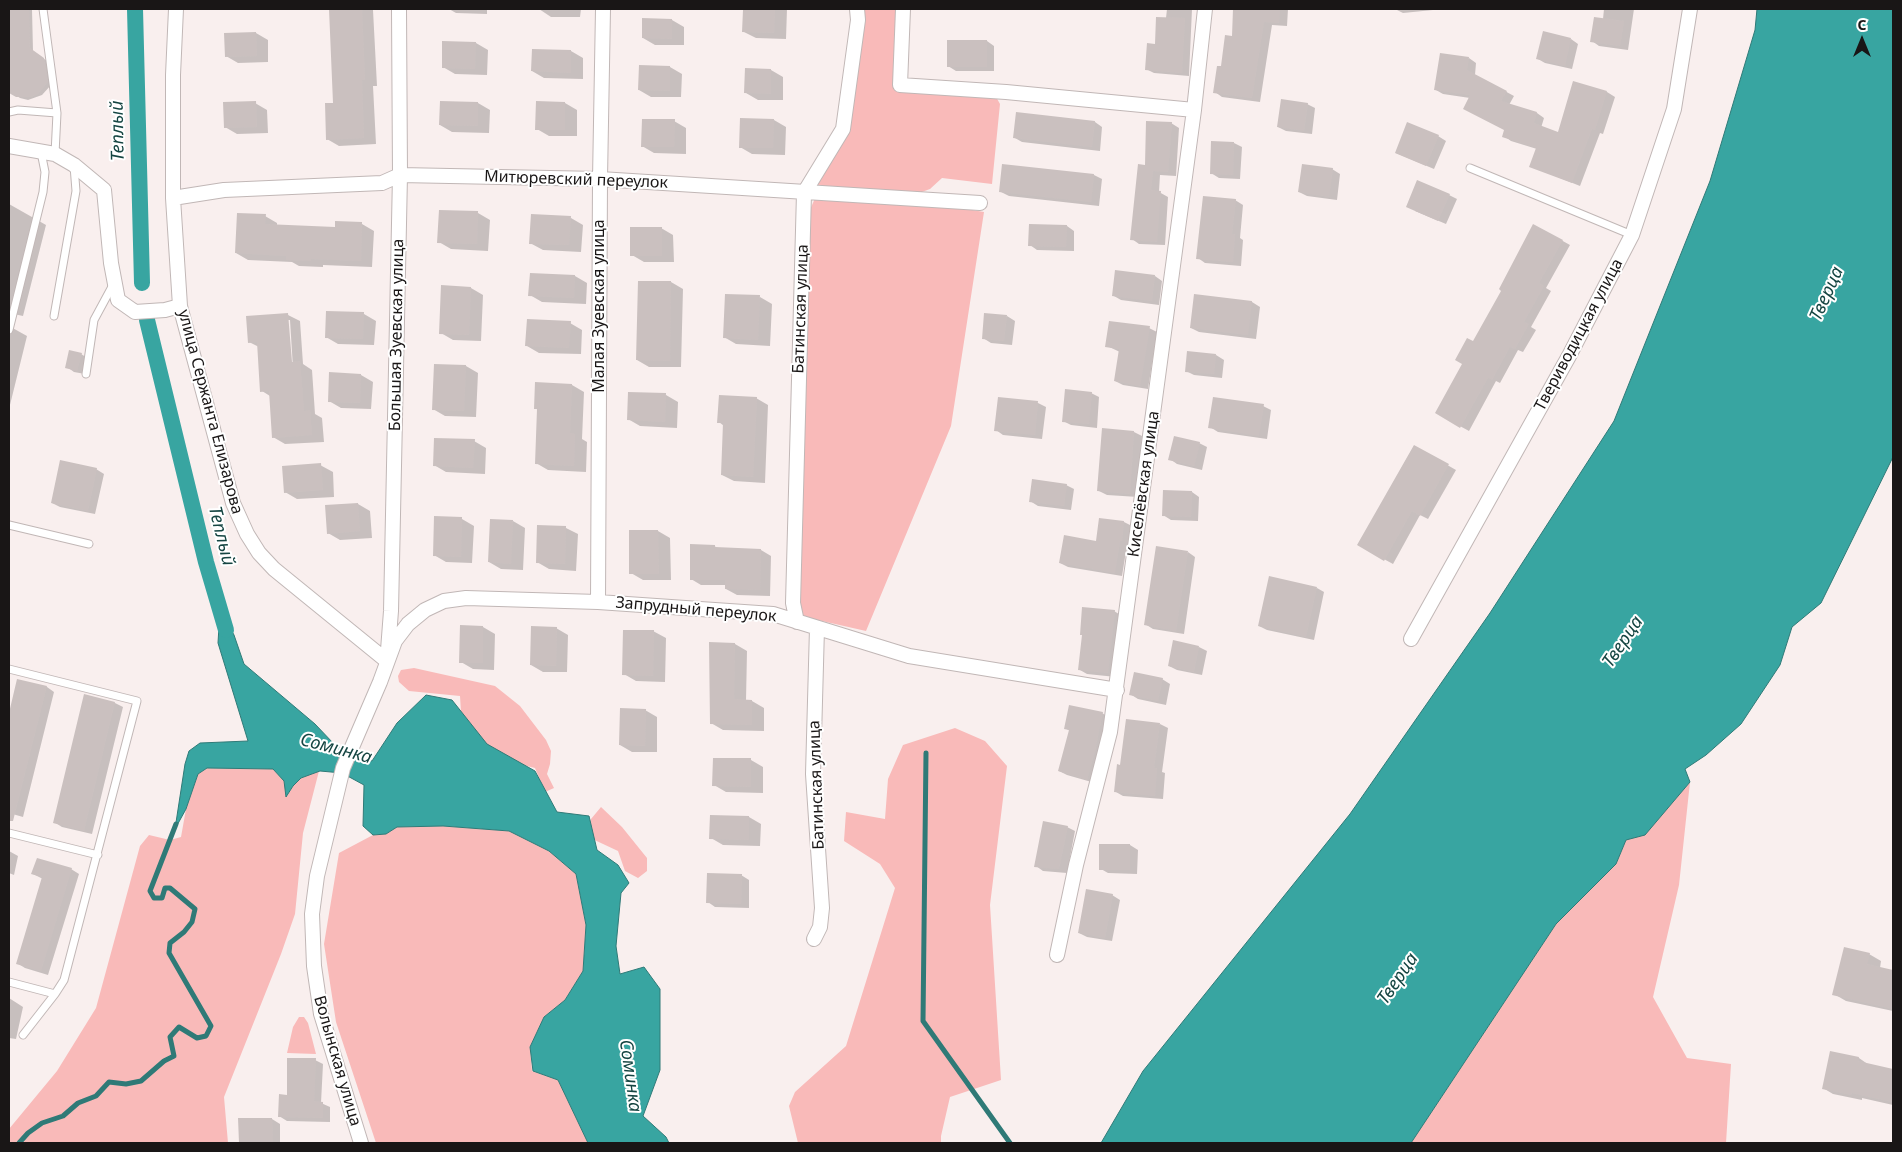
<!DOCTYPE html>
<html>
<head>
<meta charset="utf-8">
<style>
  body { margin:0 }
  #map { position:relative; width:1902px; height:1152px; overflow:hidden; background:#f9efee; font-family:"Noto Sans",sans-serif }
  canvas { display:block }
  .frame { position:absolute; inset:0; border:10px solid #191616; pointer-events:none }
  .north { position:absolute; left:1837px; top:15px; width:50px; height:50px; -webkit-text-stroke:4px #fff; paint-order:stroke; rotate:0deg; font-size:14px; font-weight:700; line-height:20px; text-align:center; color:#191616 }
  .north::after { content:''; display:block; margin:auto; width:18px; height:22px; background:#191616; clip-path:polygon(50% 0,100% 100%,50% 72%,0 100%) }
</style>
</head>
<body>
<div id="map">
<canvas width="1902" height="1152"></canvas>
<div class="frame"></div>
<div class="north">С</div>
</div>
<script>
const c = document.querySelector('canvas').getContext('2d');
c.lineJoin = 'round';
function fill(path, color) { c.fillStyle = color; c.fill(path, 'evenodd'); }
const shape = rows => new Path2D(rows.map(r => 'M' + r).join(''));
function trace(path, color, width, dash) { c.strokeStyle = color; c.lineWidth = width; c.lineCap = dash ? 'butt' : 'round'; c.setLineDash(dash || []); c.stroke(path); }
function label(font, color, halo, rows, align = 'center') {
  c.font = font + ' "Noto Sans",sans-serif'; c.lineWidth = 4; c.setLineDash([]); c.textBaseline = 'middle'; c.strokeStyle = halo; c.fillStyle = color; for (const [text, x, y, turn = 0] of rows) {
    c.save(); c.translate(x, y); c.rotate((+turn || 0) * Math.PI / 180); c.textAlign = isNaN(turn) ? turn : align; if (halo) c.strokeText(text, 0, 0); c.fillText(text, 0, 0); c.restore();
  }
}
fill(shape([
  [862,9,899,9,896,87,995,95,1000,104,992,184,942,178,930,189,919,193,846,191,815,186,848,131],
  [816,196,932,203,984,212,951,426,866,631,800,616,796,603,809,212],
  [414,668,495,686,520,706,546,740,551,751,550,764,547,774,554,788,545,792,535,768,511,762,482,743,461,712,460,696,409,691,399,682,398,676,401,670],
  [955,728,985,741,1007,766,990,905,1001,1080,950,1097,941,1136,941,1143,798,1143,789,1106,795,1092,846,1046,895,888,880,864,844,841,846,812,885,819,888,779,903,745],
  [207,768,273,769,284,781,287,796,293,786,301,778,319,771,303,833,295,914,281,954,224,1097,228,1143,9,1143,9,1129,57,1071,96,1008,140,846,149,835,170,840,181,837,186,809,198,774],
  [1690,782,1679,885,1653,997,1687,1058,1731,1064,1726,1143,1411,1143,1556,924,1616,864,1626,840,1645,834],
  [601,807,622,827,647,858,647,871,638,878,625,871,618,851,586,836,591,819],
  [443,826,509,831,549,851,576,874,586,925,583,971,565,1000,544,1017,530,1047,532,1071,558,1080,588,1143,376,1143,336,1022,324,944,339,853,373,835,386,834,397,827],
  [299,1017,304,1017,308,1023,316,1054,287,1053,293,1027]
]), '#f9bab9');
const water = shape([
  [1757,9,1893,9,1893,457,1821,603,1792,627,1780,665,1741,724,1706,755,1685,769,1690,782,1645,835,1626,840,1616,864,1556,924,1411,1143,1101,1143,1143,1071,1350,814,1490,613,1614,421,1710,181,1755,30,1757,9],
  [220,609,234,635,244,664,315,724,334,744,355,756,372,761,397,723,426,695,452,700,487,744,535,771,557,812,589,816,597,850,618,865,629,883,621,893,616,946,620,974,644,967,660,989,660,1070,643,1116,666,1137,669,1143,588,1143,558,1080,533,1071,530,1047,544,1017,565,1000,583,971,586,925,576,874,549,851,509,831,443,826,397,827,386,834,373,835,363,826,364,785,342,773,320,771,301,778,293,786,286,797,284,781,273,769,207,768,198,774,186,809,175,829,185,764,189,751,200,743,248,741,218,643,220,609]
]);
fill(water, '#38a5a1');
trace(water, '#2f7a77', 1);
fill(shape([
  [9,9,32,9,33,51,47,61,51,85,42,95,28,100,20,98,9,91],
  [238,9,258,9,239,10],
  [331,9,370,9,373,10,377,86,373,86,376,144,339,146,327,139,335,104],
  [449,9,487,9,487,14,456,13],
  [539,9,581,9,580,17,551,17],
  [744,9,787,9,786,39,756,38,744,32],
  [1167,9,1192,9,1189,76,1154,73,1146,69,1166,18],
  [1234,9,1288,9,1287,26,1272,25,1260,102,1222,97,1215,92,1233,37],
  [1395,9,1433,9,1433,10,1403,13],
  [1604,9,1634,9,1628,50,1599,46,1592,41,1603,19],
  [672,20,684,27,684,45,655,45,643,38],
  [256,33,268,40,268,62,238,63,226,56],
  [1571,39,1578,44,1572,69,1545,63,1538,59],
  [987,41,994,46,994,71,956,71,948,66],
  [476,43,488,50,487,75,455,74,443,67],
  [533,50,571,51,583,58,583,79,544,78,532,71],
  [1469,58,1476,63,1475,75,1514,96,1509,105,1537,113,1544,118,1541,128,1559,134,1574,83,1607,92,1615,97,1603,134,1600,133,1580,186,1530,166,1537,149,1511,141,1504,136,1506,130,1470,98,1443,94,1436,90],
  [670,67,682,74,681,97,651,97,639,90],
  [746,70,771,70,783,77,783,100,758,100,746,93],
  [255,103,267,110,268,133,237,134,225,127],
  [478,103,490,110,489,133,452,132,440,125],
  [537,103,565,103,577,110,577,136,549,136,537,129],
  [1307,104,1315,108,1312,134,1286,131,1278,127],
  [774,120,786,127,785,155,752,154,740,147],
  [674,121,686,128,686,154,654,153,642,146],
  [1095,122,1102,127,1100,151,1022,142,1015,138],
  [1171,123,1179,128,1176,176,1160,175,1159,192,1168,197,1165,245,1139,244,1132,239,1146,166],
  [1438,136,1446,141,1434,169,1396,153],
  [1234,143,1242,147,1240,179,1219,178,1211,173],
  [1332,169,1340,174,1337,200,1307,196,1299,192],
  [1094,175,1102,179,1099,206,1009,196,1001,192],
  [1449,195,1457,199,1446,224,1415,211],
  [1235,200,1243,205,1240,238,1243,240,1241,266,1205,263,1198,258],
  [9,204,46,225,23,316,9,313],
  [478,213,490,220,488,251,451,249,439,242],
  [265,216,277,223,277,226,336,228,337,222,362,224,374,231,372,267,323,265,323,267,299,266,292,262,248,260,236,253],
  [571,218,583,225,581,252,543,250,530,243],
  [1534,225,1570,245,1546,288,1551,291,1531,327,1536,330,1523,352,1518,350,1500,383,1496,381,1469,431,1436,413,1503,290],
  [1067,226,1074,231,1074,251,1037,250,1030,245],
  [661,228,673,235,674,262,644,262,632,255],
  [531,274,575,276,587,283,586,304,542,302,530,295],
  [1155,276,1162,281,1159,305,1121,300,1114,296],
  [671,282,683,289,681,367,649,367,637,360],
  [442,287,471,288,483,295,481,341,453,340,441,333],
  [1195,296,1252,302,1260,307,1256,339,1199,332,1191,328],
  [760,297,772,304,770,346,736,344,724,337],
  [364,314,376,321,374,345,338,344,326,337],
  [288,315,300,321,303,364,312,370,315,414,322,418,324,442,285,444,273,437,270,396,262,391,259,347,249,342],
  [287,320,290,320,293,368,291,368],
  [1007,316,1015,321,1012,345,991,343,983,338],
  [570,323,582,330,581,354,539,353,527,346],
  [9,326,27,336,9,409],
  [1149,328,1157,332,1148,389,1123,385,1115,381,1120,352,1107,346],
  [81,354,89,359,85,374,74,372,67,367],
  [1216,355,1224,360,1222,378,1194,375,1186,371],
  [435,365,466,366,478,373,476,417,445,416,433,409],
  [361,375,373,382,371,409,341,408,329,401],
  [536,384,572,385,584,392,582,439,587,442,586,472,548,470,536,463,538,410,535,408],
  [1091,393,1099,397,1097,428,1071,425,1063,421],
  [666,395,678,402,677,428,640,426,628,419],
  [756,398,768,405,765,483,734,481,722,475,724,426,719,422],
  [999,398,1038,403,1046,407,1042,439,1003,435,996,430],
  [1263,406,1271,410,1267,439,1218,432,1210,427],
  [1103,430,1134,432,1142,436,1138,497,1107,495,1099,491],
  [474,441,486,448,485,474,446,472,434,465],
  [1199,443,1207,447,1202,470,1177,464,1170,459],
  [1414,446,1456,470,1428,519,1420,515,1393,564,1358,545],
  [320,465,333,472,334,497,297,499,285,492],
  [96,469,104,474,95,514,60,507,52,503],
  [1066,485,1074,489,1071,510,1038,506,1030,501],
  [1192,492,1199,497,1198,521,1171,520,1163,515],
  [358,504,370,511,372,538,340,540,328,533,326,506],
  [436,517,462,519,474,526,472,563,446,562,434,555],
  [1100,519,1124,522,1132,526,1130,545,1127,545,1122,576,1068,567,1060,563,1098,542],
  [513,521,525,528,523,570,501,569,489,562],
  [539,526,566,528,578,534,576,571,549,569,537,562],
  [630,531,658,531,670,538,671,580,643,580,631,573],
  [714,546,720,549,761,550,771,556,770,596,737,595,726,589,726,585,701,585,691,579],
  [1188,552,1195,557,1184,634,1153,629,1145,624],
  [1317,588,1324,592,1314,640,1267,630,1259,626],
  [1114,611,1122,616,1116,677,1087,674,1080,670],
  [461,627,483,627,495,634,494,670,473,669,461,662],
  [556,628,568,635,567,672,543,672,531,665],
  [653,631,666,638,665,682,636,681,624,674],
  [710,643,735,644,747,651,746,701,752,701,764,708,764,731,723,730,711,723],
  [1199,647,1207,651,1202,675,1177,670,1169,666],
  [1162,679,1170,684,1166,705,1138,699,1130,694],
  [18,680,47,687,54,692,23,817,9,813,9,718],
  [85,696,115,703,123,707,92,834,62,827,54,822],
  [645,710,657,717,657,752,632,752,620,745],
  [1102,713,1110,718,1095,783,1067,775,1059,771,1070,731,1065,728],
  [1160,724,1168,728,1162,772,1165,773,1163,799,1123,796,1116,792,1121,766],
  [714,759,751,760,763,767,763,793,726,792,714,785],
  [711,816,749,817,761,824,760,846,723,845,711,838],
  [1067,827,1075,831,1067,873,1043,871,1036,866],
  [1130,845,1138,850,1137,874,1108,873,1101,869],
  [9,851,18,856,14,875,9,873],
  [71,869,79,874,48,975,25,968,17,963,43,879,33,874],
  [741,875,749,880,749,908,715,907,708,902],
  [1112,895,1120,900,1112,941,1087,937,1079,933],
  [1869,954,1881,961,1880,968,1893,971,1893,1011,1846,1001,1834,994],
  [9,998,23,1007,16,1039,9,1038],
  [1831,1053,1859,1058,1869,1065,1893,1071,1893,1105,1862,1098,1862,1100,1833,1094,1823,1088],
  [315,1060,323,1064,321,1103,330,1107,330,1122,287,1121,279,1116,288,1096],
  [272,1119,280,1124,280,1143,240,1142]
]), '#0003');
trace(shape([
  [926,753,923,1021,1010,1143],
  [19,1143,28,1133,42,1123,63,1116,78,1103,96,1096,109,1082,126,1084,141,1081,164,1061,174,1056,170,1037,179,1027,197,1038,206,1036,211,1026,169,953,170,943,184,932,192,922,195,909,170,888,165,888,162,898,154,898,150,891,176,824]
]), '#2f7a77', 5);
trace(shape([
  [135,9,142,283],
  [147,320,206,562,226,630]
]), '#38a5a1', 16);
fill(shape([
  [9,9,29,9,30,48,44,58,48,82,38,94,31,97,16,97,9,93],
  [329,9,362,9,365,80,362,80,364,138,326,140,325,103,333,103],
  [1233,9,1280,9,1279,23,1264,22,1252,98,1213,93,1217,66,1221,66,1225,35,1232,36],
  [743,10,775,10,774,33,742,32],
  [1156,17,1185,18,1182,73,1145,70,1147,43,1155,44],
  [1594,17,1624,21,1620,46,1590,42],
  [642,18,672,19,672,39,642,38],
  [1543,31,1571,38,1565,66,1536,59],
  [256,32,257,56,225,57,224,33],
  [947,40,987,40,987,67,947,67],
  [442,41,476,42,475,69,442,68],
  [532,49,571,50,571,73,531,71],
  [1440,53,1469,57,1467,70,1507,91,1501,101,1537,112,1534,123,1558,132,1573,81,1607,91,1595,130,1592,129,1572,183,1529,167,1536,148,1502,137,1504,130,1463,109,1470,95,1434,90],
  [639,65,670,66,670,91,638,90],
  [745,68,771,69,771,94,744,93],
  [1281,99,1308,103,1304,131,1277,127],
  [256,101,257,127,224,128,223,102],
  [440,101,478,102,478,126,439,125],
  [536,101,565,102,565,130,535,130],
  [1016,112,1095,121,1092,147,1013,138],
  [740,118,774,119,773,148,739,148],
  [642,119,675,119,674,147,641,147],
  [1146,121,1172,122,1168,172,1153,171,1151,190,1161,191,1157,242,1130,240,1138,164,1145,165],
  [1407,122,1439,135,1426,166,1395,153],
  [1211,141,1234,142,1233,175,1210,174],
  [1002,164,1094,174,1091,202,999,192],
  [1302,164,1333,168,1329,197,1298,192],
  [1417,180,1450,194,1438,221,1406,207],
  [1203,196,1236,199,1232,234,1235,234,1233,262,1196,259],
  [439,210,478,211,477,244,437,243],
  [237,213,266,214,265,224,335,227,335,221,362,222,361,261,311,259,311,261,286,260,286,256,235,253],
  [531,214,571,216,569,245,529,244],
  [1029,224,1067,225,1066,247,1028,246],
  [1533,224,1563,240,1539,283,1544,286,1524,322,1529,324,1515,349,1510,347,1492,380,1488,378,1460,428,1435,413,1462,364,1455,360,1467,338,1473,341,1501,291,1499,289],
  [630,227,662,227,662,256,630,256],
  [1115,270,1155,275,1152,301,1112,296],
  [530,273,575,275,574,298,528,296],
  [638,281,671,281,670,361,636,360],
  [441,285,471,287,469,335,439,334],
  [725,294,760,295,758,340,723,338],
  [1194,294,1252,301,1248,335,1190,328],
  [326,311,364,312,363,339,325,338],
  [288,313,292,362,300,361,304,411,310,410,312,435,272,438,269,391,260,392,257,342,248,343,246,316],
  [984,313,1007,315,1004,341,982,339],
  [527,319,571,321,569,348,525,346],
  [1109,321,1150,326,1140,386,1114,381,1119,349,1105,347],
  [69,350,82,353,77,371,65,368],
  [1187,351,1216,354,1214,374,1185,372],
  [434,364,466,365,464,411,432,410],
  [329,372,361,374,360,403,328,402],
  [535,382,572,384,570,433,575,434,574,466,535,464,537,409,534,409],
  [1065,389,1092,392,1089,424,1062,422],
  [628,392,666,393,665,422,627,420],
  [719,395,757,397,753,477,721,475,723,423,717,423],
  [998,397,1038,401,1035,435,994,431],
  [1213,397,1264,404,1259,436,1208,428],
  [1102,428,1134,431,1130,494,1097,491],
  [1174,436,1200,442,1194,466,1168,460],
  [434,438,475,439,473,468,433,466],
  [1414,445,1449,464,1420,516,1412,511,1384,561,1357,545],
  [60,460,97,468,88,511,51,503],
  [321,463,323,490,284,493,282,466],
  [1032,479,1067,484,1064,506,1029,502],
  [1163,490,1192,491,1191,517,1162,516],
  [358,503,360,531,327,534,325,505],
  [434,516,462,517,461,557,433,556],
  [1099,518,1124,521,1122,541,1120,541,1115,573,1059,563,1064,535,1096,541],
  [490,519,513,520,511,564,488,562],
  [537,525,566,526,565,564,536,563],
  [629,530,658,530,659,574,629,574],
  [690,544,715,545,715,547,761,549,760,590,725,589,725,580,690,580],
  [1156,546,1188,551,1176,631,1144,625],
  [1269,576,1317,587,1306,637,1258,626],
  [1082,607,1115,610,1108,673,1078,670,1082,635,1080,635],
  [460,625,483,626,483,663,459,663],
  [531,626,557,627,556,666,530,665],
  [623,630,654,630,653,676,622,675],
  [1173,640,1199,646,1194,672,1168,666],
  [709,642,735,643,734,699,752,700,752,725,710,724],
  [1134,672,1163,678,1158,701,1129,695],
  [17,679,47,686,13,821,9,821,9,713],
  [84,694,115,702,84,831,53,823],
  [1069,705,1103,712,1095,751,1087,780,1058,771,1069,730,1064,729],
  [620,708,646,709,645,746,619,745],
  [1126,719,1160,723,1154,768,1157,768,1155,796,1114,792,1117,764,1120,765],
  [713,758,751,758,751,787,712,786],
  [710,815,749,816,749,840,709,839],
  [1043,821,1068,826,1059,869,1034,867],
  [1099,844,1130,844,1130,870,1099,870],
  [37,858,72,868,41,971,16,964,42,877,31,874],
  [707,873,742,874,741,904,706,903],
  [1086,889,1113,894,1105,938,1078,933],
  [1844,947,1870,953,1867,964,1893,970,1893,1009,1832,995],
  [1830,1051,1859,1057,1858,1061,1893,1069,1892,1102,1852,1093,1851,1095,1822,1089],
  [287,1058,316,1058,314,1101,323,1102,323,1118,278,1117,279,1094,287,1095],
  [238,1118,272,1118,273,1143,239,1143]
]), '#cac0bf');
const service = shape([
  [43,9,57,113,55,154],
  [9,112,18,110,57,113],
  [1470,168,1632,235],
  [54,316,76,191,74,166],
  [9,330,43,192,45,172,41,152],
  [86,374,94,320,114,283],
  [9,525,89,544],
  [9,669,137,701,64,980,55,994,9,982],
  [9,833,98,855],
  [23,1035,55,994]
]);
const minor = shape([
  [176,9,173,75,173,198,180,306,233,503,247,534,259,553,274,569,387,661],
  [903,9,900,85,1006,92,1194,110],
  [9,146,55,154,74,165,104,190,111,263,118,300,135,312,165,310,180,306],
  [173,198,224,190,382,183,400,175,600,179,980,203],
  [598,602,600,179,603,9],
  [797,622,793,603,804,193,843,129,858,20,857,9],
  [1411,639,1569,356,1632,235,1674,109,1690,9],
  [388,650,391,611,400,175,399,9],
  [814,939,820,927,822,908,813,774,817,628],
  [1057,955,1076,865,1110,732,1194,110,1205,9],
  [361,1143,321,1014,314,966,312,914,317,876,343,768,380,682,395,641,408,624,425,610,444,601,466,598,598,602,773,614,909,656,1117,690]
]);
trace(service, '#c1b7b6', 9);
trace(minor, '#c1b7b6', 16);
trace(service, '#fff', 7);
trace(minor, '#fff', 14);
label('16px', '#191616', '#fff', [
  ["Митюревский переулок",576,180,2],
  ["Малая Зуевская улица",599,306,-90],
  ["Батинская улица",801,309,-88],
  ["Большая Зуевская улица",397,335,-89],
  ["Твериводицкая улица",1579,335,-62],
  ["улица Сержанта Елизарова",210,412,75],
  ["Киселёвская улица",1144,484,-82],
  ["Запрудный переулок",696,610,5],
  ["Батинская улица",817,785,-92],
  ["Волынская улица",337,1061,74]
]);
label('italic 18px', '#154542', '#fff', [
  ["Теплый",118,131,-91],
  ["Тверца",1827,294,-66],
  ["Теплый",221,536,76],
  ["Тверца",1623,642,-56],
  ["Соминка",336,749,15],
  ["Тверца",1398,979,-56],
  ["Соминка",630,1076,82]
]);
</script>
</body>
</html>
